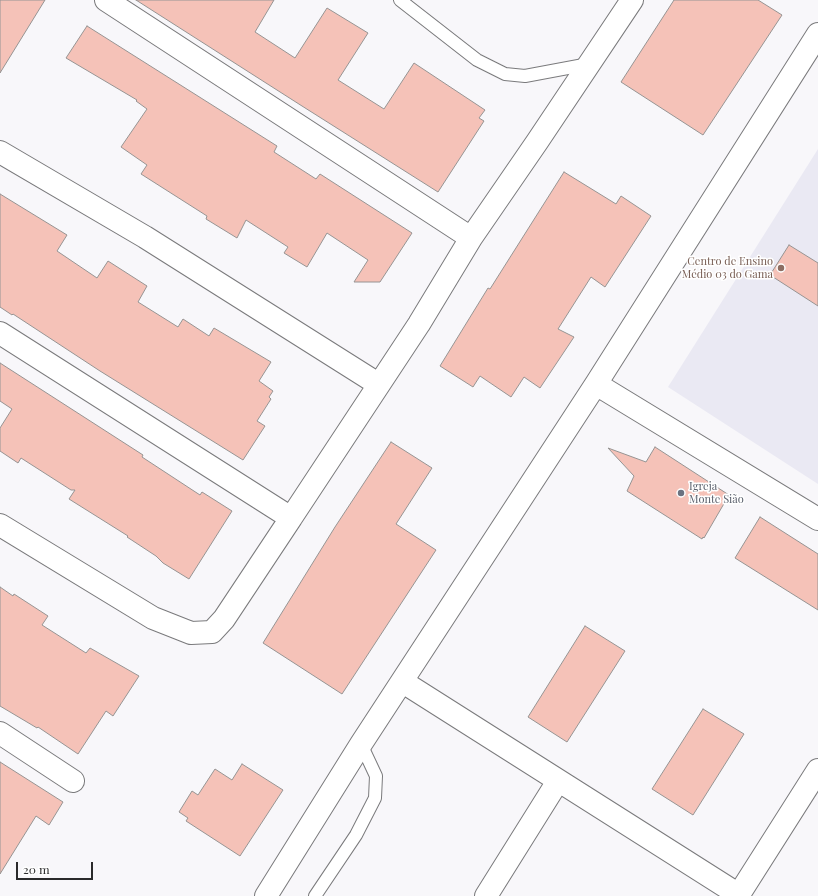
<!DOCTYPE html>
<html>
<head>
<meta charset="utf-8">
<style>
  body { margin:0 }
  #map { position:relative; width:818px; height:896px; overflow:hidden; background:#f8f7fa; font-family:"Playfair Display",serif }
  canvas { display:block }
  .scale { position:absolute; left:16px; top:862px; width:77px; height:18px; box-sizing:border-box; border:2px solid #2a2a2b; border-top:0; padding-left:5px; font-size:12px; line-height:14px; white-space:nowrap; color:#2a2a2b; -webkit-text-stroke:3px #fff; paint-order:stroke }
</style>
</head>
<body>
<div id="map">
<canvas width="818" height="896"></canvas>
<div class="scale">20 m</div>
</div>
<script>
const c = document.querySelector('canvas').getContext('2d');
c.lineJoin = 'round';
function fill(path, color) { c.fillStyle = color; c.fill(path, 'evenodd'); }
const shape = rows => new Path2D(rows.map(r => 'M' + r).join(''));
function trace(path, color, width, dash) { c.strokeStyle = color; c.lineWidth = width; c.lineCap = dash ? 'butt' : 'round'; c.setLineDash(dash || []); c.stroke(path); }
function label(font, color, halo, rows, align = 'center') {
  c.font = font + ' "Playfair Display",serif'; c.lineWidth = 3; c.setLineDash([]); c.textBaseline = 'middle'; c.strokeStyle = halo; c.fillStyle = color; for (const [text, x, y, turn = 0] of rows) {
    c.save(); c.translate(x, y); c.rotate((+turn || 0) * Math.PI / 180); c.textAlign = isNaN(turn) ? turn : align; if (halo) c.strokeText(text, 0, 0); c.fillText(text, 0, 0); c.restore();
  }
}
fill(shape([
  [818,149,818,484,668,387]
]), '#eae9f3');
const building = shape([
  [0,0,45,0,0,73,0,0],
  [136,0,274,0,255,32,295,58,327,8,368,33,338,80,384,109,414,63,485,110,479,118,484,121,438,192,302,106,136,0],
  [674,0,758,0,782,15,703,135,621,82,674,0],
  [87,26,277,146,274,152,316,179,320,174,412,233,380,282,354,282,368,260,327,233,307,267,284,253,288,247,246,220,237,238,206,219,207,216,141,174,147,165,121,147,147,109,136,101,137,100,66,58,87,26],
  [564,172,616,204,621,196,651,216,605,287,591,277,558,329,574,337,540,388,524,377,511,397,480,376,473,387,440,366,488,288,490,289,564,172],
  [0,194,67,235,57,251,97,278,108,261,147,286,138,302,178,327,183,319,209,336,214,328,271,362,259,381,273,391,269,397,271,399,257,421,265,426,243,460,100,371,13,314,12,315,0,307,0,194],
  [789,245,818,263,818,306,770,275,789,245],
  [0,363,143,455,142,457,200,495,202,492,232,511,189,579,163,563,156,556,127,537,128,536,69,499,75,490,71,490,21,458,18,463,0,451,0,428,12,409,0,401,0,363],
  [391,442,432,468,396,524,436,550,342,694,263,643,335,527,391,442],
  [655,447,729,495,704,538,703,537,702,539,627,491,634,476,608,448,646,462,655,447],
  [760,517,818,554,818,610,735,558,760,517],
  [0,587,13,596,14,594,48,616,42,625,86,653,90,648,139,676,113,716,106,711,78,754,38,727,37,728,0,706,0,587],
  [585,626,625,651,567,742,528,717,585,626],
  [703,709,744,734,693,815,652,789,703,709],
  [0,762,63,802,49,825,36,816,0,874,0,762],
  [242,764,283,790,240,856,186,821,188,818,179,812,192,791,198,795,215,769,232,780,242,764]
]);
fill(building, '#f5c2b8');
trace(building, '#969493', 1);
const lane = shape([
  [400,0,477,60,505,74,525,76,589,64],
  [315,896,356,835,375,798,376,776,361,744]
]);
const street = shape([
  [106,0,471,238,537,142,632,0],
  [0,152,145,237,378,384],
  [0,333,291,518,419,324,471,238],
  [596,384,818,519],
  [0,525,153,618,191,633,212,632,224,619,291,518],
  [403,682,739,895],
  [0,733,73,781],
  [266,896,361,744,596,384,818,34],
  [486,896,558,781],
  [738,896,818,770]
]);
trace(lane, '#7a7a7c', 14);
trace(street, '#7a7a7c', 24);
trace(lane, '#fff', 12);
trace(street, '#fff', 22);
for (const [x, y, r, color] of [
  [781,268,4,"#8d6e63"],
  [681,493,4,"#6b7280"]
]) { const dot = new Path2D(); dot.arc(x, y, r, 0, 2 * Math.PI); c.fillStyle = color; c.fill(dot); trace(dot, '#fff', 1.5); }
label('11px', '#785e54', '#fff', [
  ["Centro de Ensino",773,262],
  ["Médio 03 do Gama",773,275]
], 'right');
label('11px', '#5b616d', '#fff', [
  ["Igreja",689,487],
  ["Monte Sião",689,500]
], 'left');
</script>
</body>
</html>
